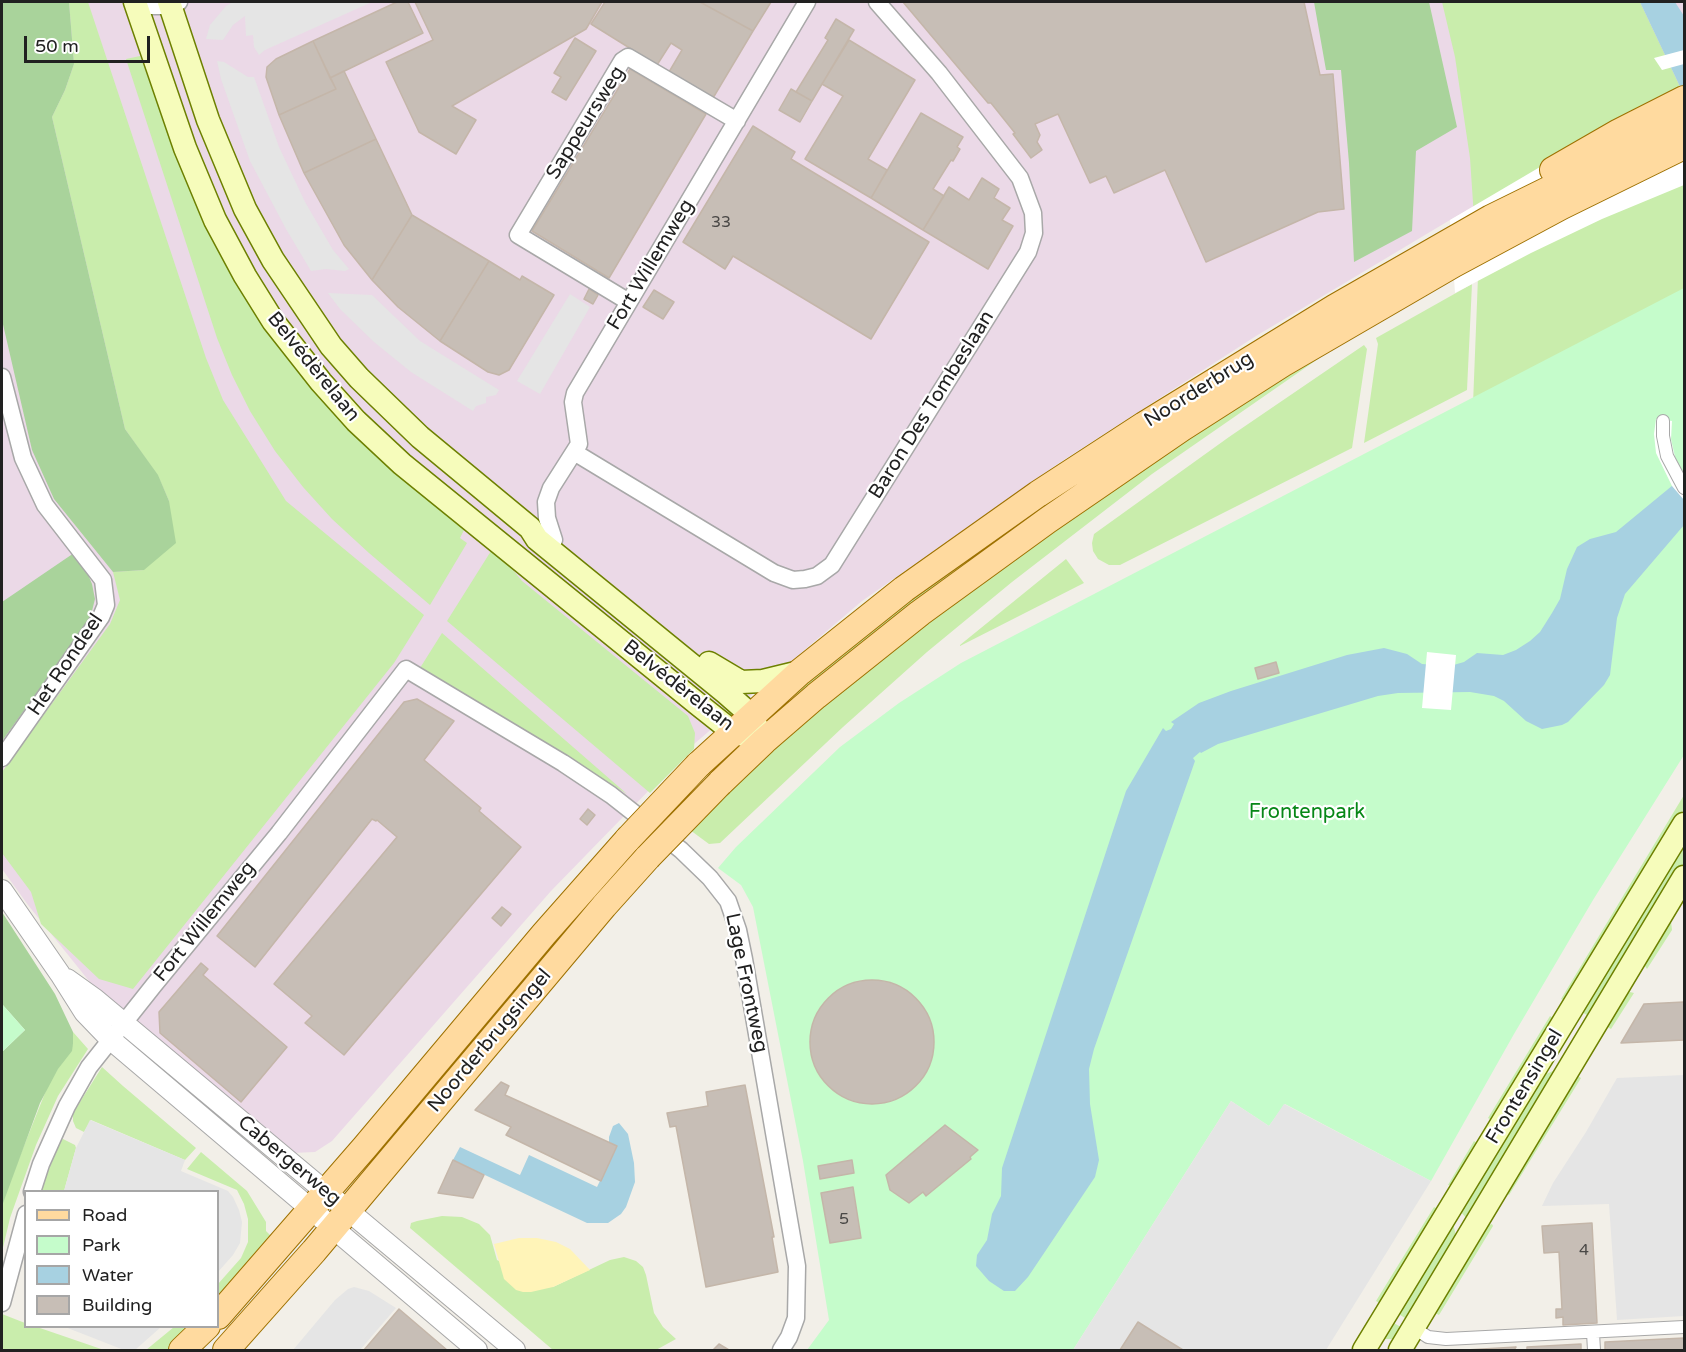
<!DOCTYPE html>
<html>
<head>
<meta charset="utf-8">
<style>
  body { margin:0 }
  #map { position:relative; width:1686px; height:1352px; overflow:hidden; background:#f2efe8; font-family:"Varela Round",sans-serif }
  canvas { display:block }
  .frame { position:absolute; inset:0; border:3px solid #212121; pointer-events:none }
  .legend { position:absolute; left:24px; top:1190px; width:195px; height:138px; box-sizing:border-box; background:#fff; border:2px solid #a6a6a6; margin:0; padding:8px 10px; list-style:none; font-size:18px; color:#212121 }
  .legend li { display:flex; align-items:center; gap:12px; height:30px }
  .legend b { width:30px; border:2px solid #a6a6a6 }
  .scale { position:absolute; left:24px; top:36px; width:126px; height:27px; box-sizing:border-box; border:3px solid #212121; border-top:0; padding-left:8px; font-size:18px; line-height:21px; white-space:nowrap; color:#212121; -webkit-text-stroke:4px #fff; paint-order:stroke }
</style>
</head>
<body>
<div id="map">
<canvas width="1686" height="1352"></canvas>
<div class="frame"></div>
<ul class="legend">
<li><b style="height:8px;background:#ffda9f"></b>Road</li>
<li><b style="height:16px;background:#c5fccb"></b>Park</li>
<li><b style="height:16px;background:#a7d1e1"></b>Water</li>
<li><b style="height:16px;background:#c7beb6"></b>Building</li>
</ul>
<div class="scale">50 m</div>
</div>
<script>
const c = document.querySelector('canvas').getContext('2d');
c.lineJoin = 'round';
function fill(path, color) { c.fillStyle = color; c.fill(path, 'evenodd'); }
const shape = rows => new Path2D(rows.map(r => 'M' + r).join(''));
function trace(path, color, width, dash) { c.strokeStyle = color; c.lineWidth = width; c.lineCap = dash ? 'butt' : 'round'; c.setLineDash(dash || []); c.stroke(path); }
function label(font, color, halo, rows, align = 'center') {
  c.font = font + ' "Varela Round",sans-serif'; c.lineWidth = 4.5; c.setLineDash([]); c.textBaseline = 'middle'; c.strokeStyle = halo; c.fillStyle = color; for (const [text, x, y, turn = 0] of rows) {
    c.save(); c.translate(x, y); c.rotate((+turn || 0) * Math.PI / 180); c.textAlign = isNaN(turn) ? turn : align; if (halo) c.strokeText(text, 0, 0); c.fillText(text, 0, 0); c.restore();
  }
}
fill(shape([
  [2,2,1684,2,1684,88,1450,220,1256,336,1056,465,862,601,694,744,551,891,332,1141,315,1152,292,1153,97,991,28,905,2,869]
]), '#ebd9e7');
fill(shape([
  [69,2,88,2,206,358,223,400,286,501,424,615,394,663,133,989,99,979,41,924,31,892,2,853,2,772,110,624,120,600,113,572,144,570,169,501,158,476,125,429,52,117,65,90,74,64],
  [1442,2,1640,2,1684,95,1684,368,1473,404,1478,277,1470,158,1455,57],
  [140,56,179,160,228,265,465,528,460,538,467,543,430,605,369,553,332,519,303,487,275,451,250,411,232,375,217,338,126,59],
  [1472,284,1467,390,1364,443,1378,344,1376,338],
  [1354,334,1152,474,1012,582,927,652,843,727,720,843,709,844,690,830,735,781,870,665,1129,472],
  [1364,345,1367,349,1352,448,1120,565,1109,565,1098,559,1093,551,1092,543,1094,534,1229,437],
  [1161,425,800,699,792,691,924,586],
  [491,551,508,564,522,581,688,716,695,733,694,749,650,793,447,621],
  [1066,559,1084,583,960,646,960,645],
  [442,633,627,794,420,668],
  [1684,795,1684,809,1567,1002,1561,999],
  [1684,841,1684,863,1590,1017,1582,1012],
  [1669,921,1671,921,1672,930,1647,969,1643,963],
  [1630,992,1634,993,1611,1029,1606,1026,1626,994],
  [1550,1016,1556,1020,1494,1122,1488,1118],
  [73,1032,88,1049,58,1096,36,1145,10,1218,2,1252,2,1206,4,1196,49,1083,73,1044],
  [102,1067,123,1086,196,1148,185,1160,91,1120,84,1132,76,1128,73,1121,73,1113],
  [1553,1071,1554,1073,1467,1219,1460,1211,1541,1076],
  [1574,1074,1581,1078,1509,1195,1502,1191],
  [63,1139,75,1145,76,1148,64,1191,40,1192,60,1141],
  [1474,1141,1480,1145,1452,1185,1448,1185],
  [201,1152,247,1191,266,1222,266,1231,274,1239,218,1304,218,1284,241,1258,248,1242,248,1219,244,1204,237,1190,187,1169],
  [1434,1207,1438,1209,1383,1305,1376,1301],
  [442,1216,462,1217,479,1224,490,1235,497,1260,553,1287,610,1260,624,1257,636,1261,643,1267,646,1275,654,1313,663,1327,676,1339,656,1350,553,1350,410,1228,411,1223,417,1221],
  [1453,1223,1456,1236,1413,1323,1397,1313],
  [1492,1224,1493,1226,1439,1315,1431,1311,1485,1226],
  [2,1314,25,1323,26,1326,37,1327,104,1350,2,1350],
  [1392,1322,1408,1331,1397,1339,1383,1339],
  [174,1327,195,1327,170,1350,146,1350]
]), '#c9edac');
fill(shape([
  [2,2,69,2,74,64,65,90,52,117,125,429,158,475,169,501,176,543,144,570,113,572,54,499,32,450,2,320],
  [1314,2,1429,2,1457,127,1416,151,1412,231,1354,262,1349,163,1341,70,1326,70],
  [74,553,87,572,92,584,95,599,90,619,2,741,2,602],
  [2,912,55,994,73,1032,73,1044,72,1051,58,1069,40,1103,2,1206,2,1052,25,1030,2,1004]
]), '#a9d39b');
fill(shape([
  [519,1238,537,1238,556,1242,570,1249,590,1270,553,1287,531,1292,523,1292,516,1290,504,1279,494,1244]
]), '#fff4b8');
fill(shape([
  [1684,288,1684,755,1593,900,1514,1034,1431,1181,1285,1104,1269,1126,1231,1101,1073,1350,807,1350,829,1320,803,1161,753,907,741,885,718,868,736,847,840,747,899,703,961,663],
  [2,1004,25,1030,2,1052]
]), '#c5fccb');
fill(shape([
  [233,2,372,2,265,50,259,55,254,47,253,35,246,36,245,16,233,25,223,40,206,39,210,25,226,6],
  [217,61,224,62,248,77,254,77,279,147,305,202,333,250,349,269,345,271,326,269,311,271,286,229,250,161,221,79],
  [328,293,372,295,420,341,499,390,496,395,486,397,486,403,476,406,473,411,411,372,374,342,340,309],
  [570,294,590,307,540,394,517,381],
  [1684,1075,1684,1316,1617,1320,1609,1204,1542,1206,1553,1183,1586,1132,1617,1078],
  [1231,1101,1269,1126,1284,1104,1431,1181,1326,1350,1073,1350],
  [90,1120,185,1160,181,1171,228,1191,233,1197,239,1210,242,1222,240,1243,233,1255,218,1272,218,1192,64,1191,76,1148],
  [354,1287,369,1291,396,1308,360,1350,293,1350,335,1300,348,1289],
  [65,1327,161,1327,135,1350,124,1350]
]), '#e5e5e5');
fill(shape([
  [1640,2,1675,2,1684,16,1684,95],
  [1684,476,1684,525,1625,594,1617,618,1610,675,1604,685,1568,722,1562,725,1542,729,1526,721,1504,701,1494,696,1470,692,1398,693,1378,696,1218,744,1201,753,1200,752,1193,758,1195,761,1094,1049,1089,1069,1090,1104,1099,1160,1095,1177,1028,1277,1015,1291,1004,1291,989,1281,976,1266,977,1255,987,1240,992,1214,1001,1196,1002,1168,1126,791,1163,728,1166,731,1171,729,1174,724,1171,722,1199,703,1231,691,1347,655,1384,648,1407,654,1422,664,1450,666,1464,662,1477,653,1503,655,1516,650,1530,641,1540,632,1552,613,1560,599,1567,569,1577,547,1590,539,1616,532],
  [619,1123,628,1134,634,1163,635,1182,626,1207,621,1214,608,1223,587,1223,453,1160,460,1147,520,1175,529,1155,597,1187,617,1146,609,1142,609,1137,613,1126]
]), '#a7d1e1');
fill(shape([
  [1684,50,1684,64,1662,70,1654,58],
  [1684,88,1684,185,1602,219,1531,253,1455,293,1450,220,1596,134],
  [1656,419,1672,421,1671,439,1675,457,1684,475,1684,500,1672,486,1656,453,1654,434],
  [1427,652,1456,655,1451,710,1422,708]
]), '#fff');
const building = shape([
  [397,2,408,2,423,33,330,78,313,41,397,2],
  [415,2,602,2,586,29,452,106,476,120,456,154,419,132,386,62,433,40,415,2],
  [605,2,700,2,753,31,713,98,669,72,682,50,671,43,657,65,591,24,605,2],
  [700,2,771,2,753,31,700,2],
  [903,2,1304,2,1320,75,1333,74,1344,209,1318,212,1206,262,1165,170,1114,193,1106,176,1090,183,1058,114,1035,124,1040,135,1037,142,1042,150,1031,158,1013,134,1015,133,991,103,988,103,903,2],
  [836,19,854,30,812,101,796,92,828,40,825,38,836,19],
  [575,38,596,51,566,100,552,92,561,77,554,73,575,38],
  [849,40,915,80,868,159,887,170,871,198,805,159,843,96,822,84,849,40],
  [313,41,336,89,279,115,266,77,267,67,276,59,313,41],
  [630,69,706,114,609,278,532,231,630,69],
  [344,71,376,139,304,173,279,115,336,89,330,78,344,71],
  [791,89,812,101,800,122,779,110,791,89],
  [921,113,963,137,957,147,960,149,953,161,951,160,933,189,944,196,923,230,871,198,921,113],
  [753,126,795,152,791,159,929,242,871,339,733,256,725,269,683,242,753,126],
  [376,139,412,215,372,280,344,245,304,173,376,139],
  [982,178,999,189,994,198,1010,208,1002,220,1013,226,988,269,923,230,949,187,969,200,982,178],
  [412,215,489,261,440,341,398,307,372,280,412,215],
  [489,261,520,280,522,276,554,295,509,370,499,375,488,372,440,341,489,261],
  [589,289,598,295,593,304,584,299,589,289],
  [654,290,674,302,663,319,643,307,654,290],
  [1276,662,1279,673,1258,679,1255,668,1276,662],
  [417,699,454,721,424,760,481,808,479,811,521,847,344,1055,305,1023,312,1016,274,984,397,837,377,820,376,821,372,819,255,967,217,936,404,702,417,699],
  [588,809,595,815,587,825,580,819,588,809],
  [502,907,511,914,501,926,492,918,502,907],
  [201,963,208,969,203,975,287,1047,241,1102,160,1033,159,1012,201,963],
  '810 1042a62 62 0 1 1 124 0a62 62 0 1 1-124 0Z',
  [1684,1002,1684,1040,1621,1043,1644,1004,1684,1002],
  [501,1082,509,1086,505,1095,617,1146,601,1181,506,1135,511,1127,475,1110,501,1082],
  [745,1085,774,1237,772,1237,778,1272,706,1287,676,1126,670,1127,667,1113,708,1106,706,1092,745,1085],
  [945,1125,978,1150,970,1157,971,1159,926,1196,923,1192,909,1203,890,1190,886,1175,945,1125],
  [453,1160,484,1175,473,1198,438,1193,453,1160],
  [852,1160,854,1173,820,1179,818,1166,852,1160],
  [853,1187,861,1238,830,1243,821,1193,853,1187],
  [1592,1223,1597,1323,1563,1325,1563,1317,1556,1318,1556,1309,1562,1309,1559,1252,1544,1253,1542,1226,1592,1223],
  [399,1309,447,1350,364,1350,399,1309],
  [1138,1322,1157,1334,1183,1350,1120,1350,1138,1322],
  [1684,1338,1684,1350,1605,1350,1605,1342,1684,1338],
  [719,1344,729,1350,713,1350,719,1344],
  [1581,1344,1581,1350,1527,1350,1527,1347,1581,1344],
  [1516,1347,1514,1350,1452,1350,1466,1350,1516,1347]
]);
fill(building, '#c7beb6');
trace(building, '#c4b6a9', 1.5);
const pedestrian = shape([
  [1663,421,1663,436,1667,456,1684,488],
  [1414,1328,1428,1337,1446,1339,1684,1327],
  [1593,1333,1594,1350]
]);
const minor = shape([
  [137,6,170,6,179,2],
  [629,302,518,235,622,61,628,57,737,121],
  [2,377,23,458,45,505,103,580,106,605,101,617,2,758],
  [574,452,774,573,793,580,805,579,817,576,832,565,1028,252,1034,233,1033,213,1020,178,939,73,877,2],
  [554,540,547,518,546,502,551,488,579,444,573,402,575,393,807,2],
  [32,1192,41,1164,67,1106,89,1067,154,985,279,833,406,669,563,763,611,795,681,850,710,878,728,901,738,930,744,959,797,1266,796,1318,789,1337,781,1350],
  [2,1303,26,1214]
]);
const tertiary = shape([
  [2,890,60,974,84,1012,110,1039,477,1350],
  [67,979,95,999,515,1350]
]);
const secondary = shape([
  [135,2,185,148,215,220,245,276,273,321,321,382,356,421,402,464,699,705,733,732,750,737],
  [169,2,208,120,245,209,273,260,331,346,359,378,420,437,530,528,537,539,726,693,751,715,759,731],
  [709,663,741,682,763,681,800,672],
  [1364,1350,1684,824],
  [1400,1350,1684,877]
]);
const primary = shape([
  [1553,170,1619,132,1684,99],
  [698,765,800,672,904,589,1038,494,1144,425,1334,308,1491,218,1684,123],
  [720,783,764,741,816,696,920,613,1048,520,1182,428,1282,364,1454,264,1562,206,1684,146],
  [218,1316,365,1147,544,934,628,839],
  [182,1350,207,1326],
  [226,1350,314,1251,604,906,648,857]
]);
trace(pedestrian, '#a8a8a8', 14);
trace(minor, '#a8a8a8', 19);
trace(tertiary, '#a8a8a8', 22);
trace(secondary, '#6d8000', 25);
trace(primary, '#9e7100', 28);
trace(pedestrian, '#fff', 12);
trace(minor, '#fff', 16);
trace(tertiary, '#fff', 20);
trace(secondary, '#f6fcbb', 22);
trace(primary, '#ffda9f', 26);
const primaryBridge = shape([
  [628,839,698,765],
  [648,857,720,783]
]);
trace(primaryBridge, '#9e7100', 28, []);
trace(primaryBridge, '#ffda9f', 26);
label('16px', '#4a4846', null, [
  ["33",721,223],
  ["5",844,1220],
  ["4",1584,1251]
]);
label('20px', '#212121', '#fff', [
  ["Sappeursweg",586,123,-58],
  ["Fort Willemweg",651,265,-59],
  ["Belvédèrelaan",313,367,51],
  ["Noorderbrug",1199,390,-32],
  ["Baron Des Tombeslaan",932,405,-58],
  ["Het Rondeel",66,665,-56],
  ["Belvédèrelaan",678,686,38],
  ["Fort Willemweg",205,922,-51],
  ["Lage Frontweg",746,983,78],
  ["Noorderbrugsingel",490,1041,-50],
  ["Frontensingel",1525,1087,-59],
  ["Cabergerweg",289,1161,40]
]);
label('20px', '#078717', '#fff', [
  ["Frontenpark",1307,813]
]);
</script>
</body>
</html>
